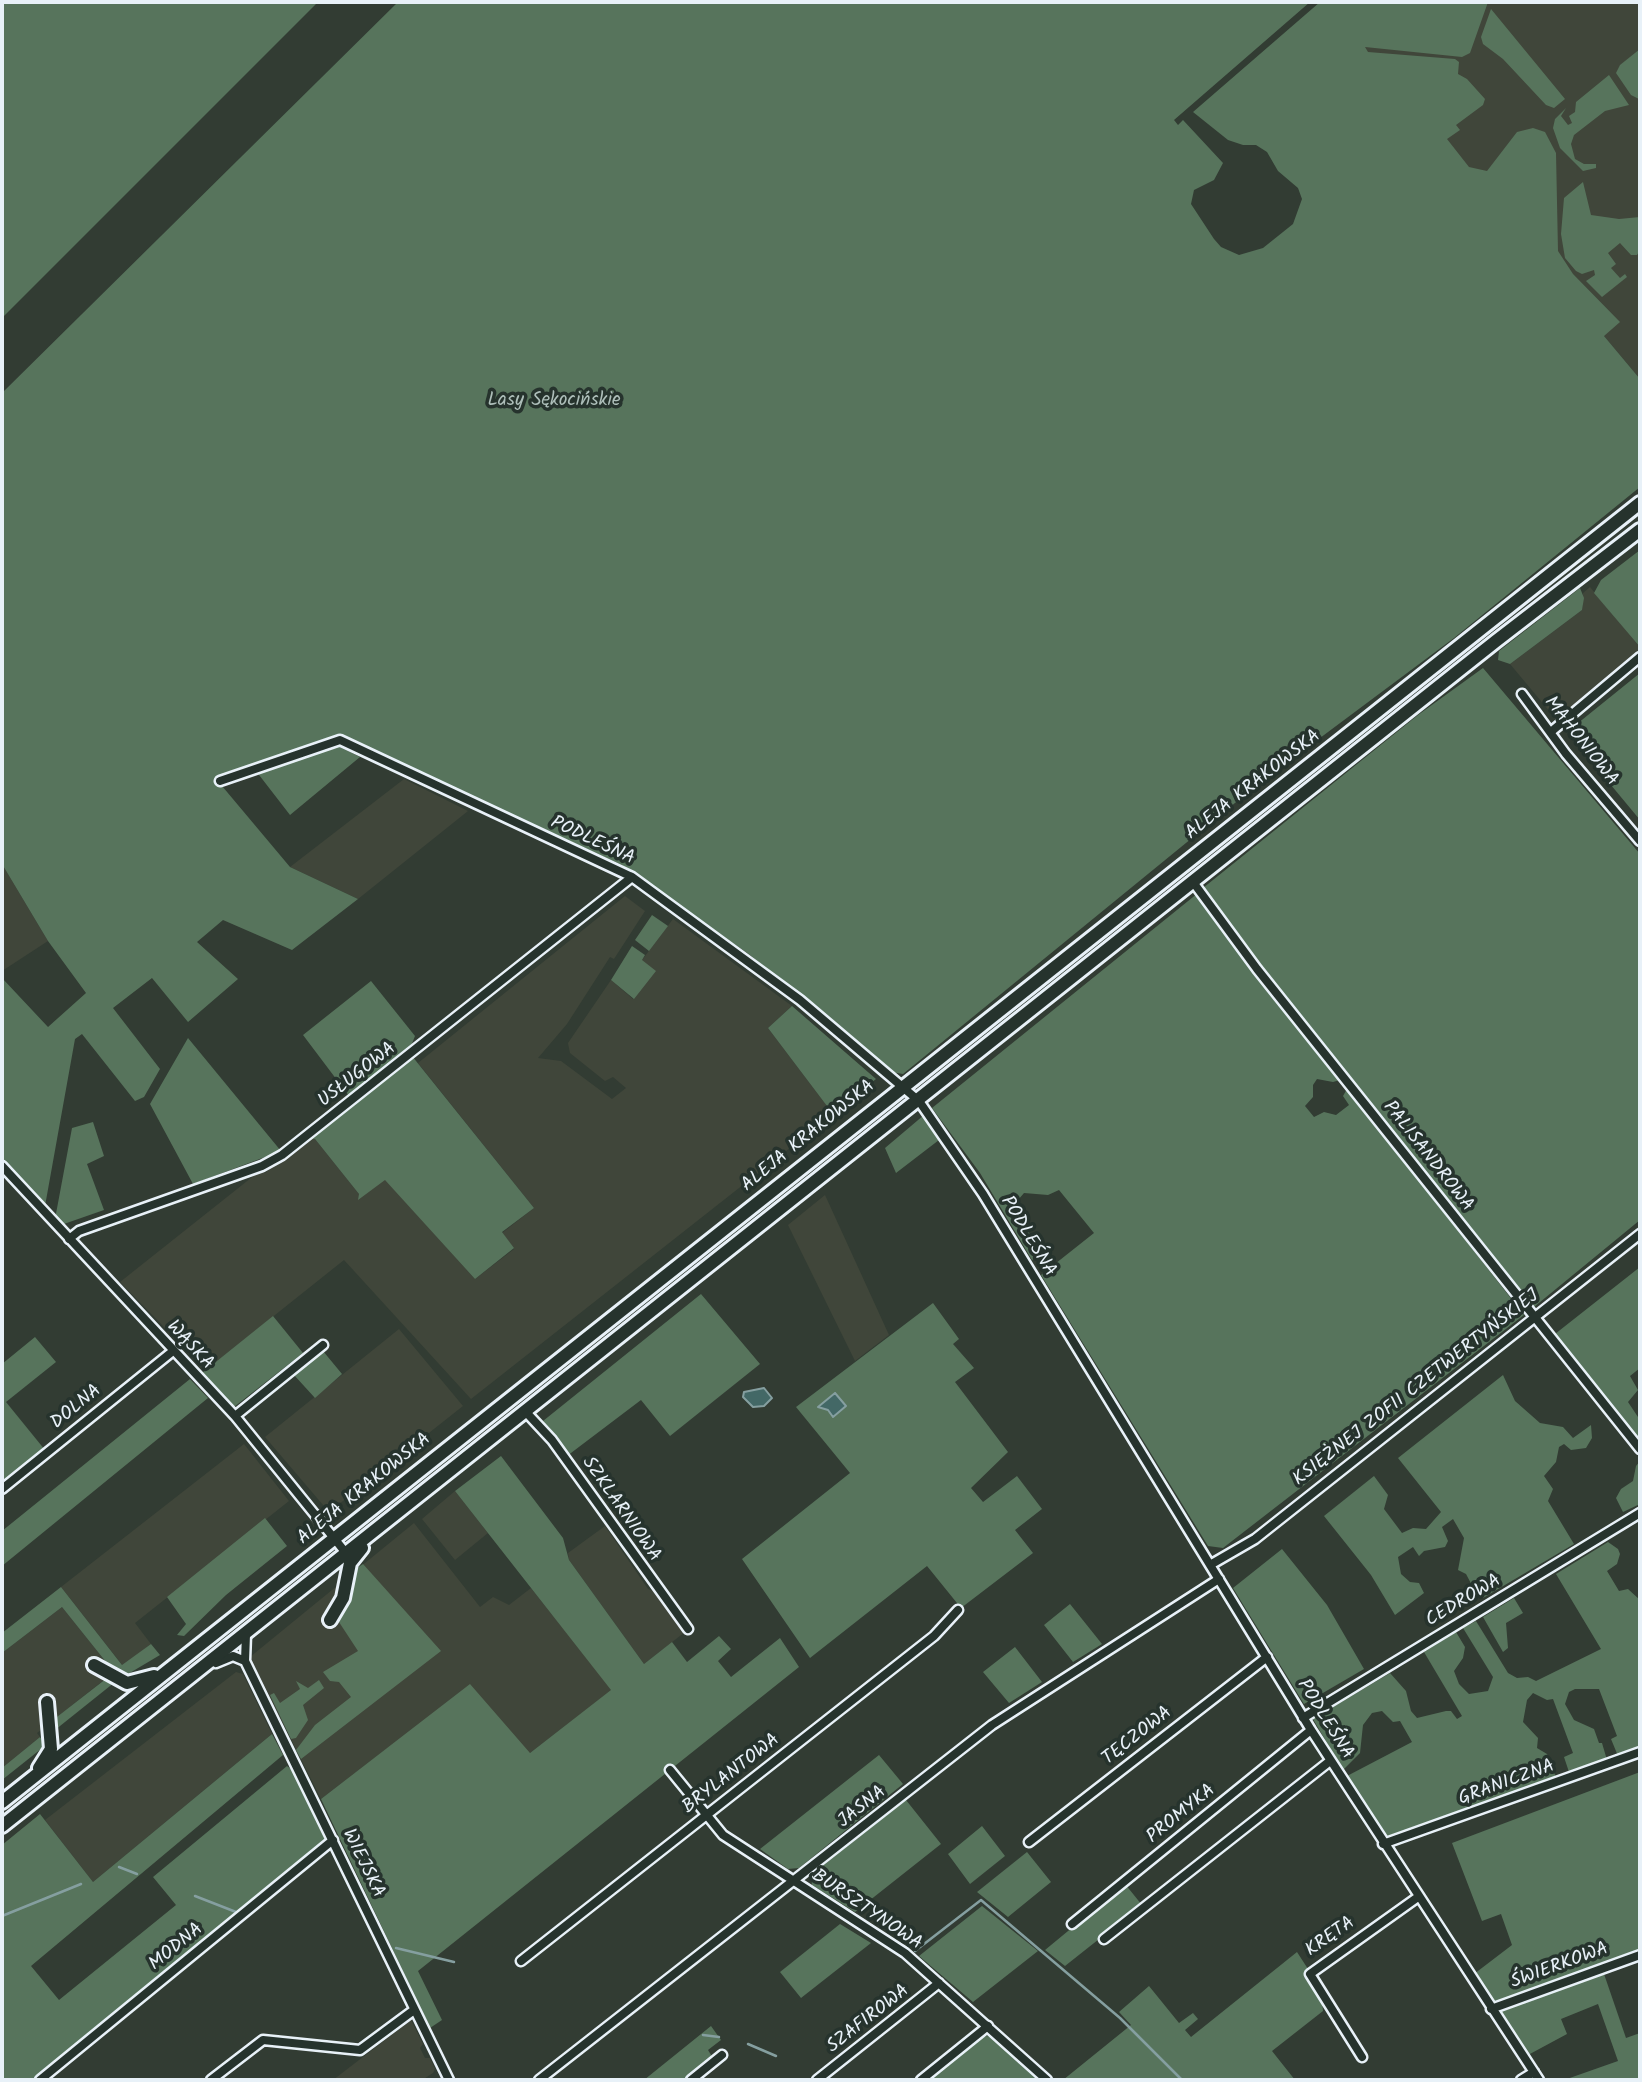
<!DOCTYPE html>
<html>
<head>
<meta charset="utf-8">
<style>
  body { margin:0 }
  #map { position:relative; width:1642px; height:2082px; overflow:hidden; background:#323c33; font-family:Kalam,sans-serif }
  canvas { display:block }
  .frame { position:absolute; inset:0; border:4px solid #e8f1f8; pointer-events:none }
</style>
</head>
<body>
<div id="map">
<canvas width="1642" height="2082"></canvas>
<div class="frame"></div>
</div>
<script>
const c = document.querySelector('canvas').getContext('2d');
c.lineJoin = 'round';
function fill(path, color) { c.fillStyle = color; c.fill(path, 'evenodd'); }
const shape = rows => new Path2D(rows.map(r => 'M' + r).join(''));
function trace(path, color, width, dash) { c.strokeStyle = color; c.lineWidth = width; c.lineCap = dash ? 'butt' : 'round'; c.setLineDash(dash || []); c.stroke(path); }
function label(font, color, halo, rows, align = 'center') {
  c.font = font + ' Kalam,sans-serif'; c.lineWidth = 7; c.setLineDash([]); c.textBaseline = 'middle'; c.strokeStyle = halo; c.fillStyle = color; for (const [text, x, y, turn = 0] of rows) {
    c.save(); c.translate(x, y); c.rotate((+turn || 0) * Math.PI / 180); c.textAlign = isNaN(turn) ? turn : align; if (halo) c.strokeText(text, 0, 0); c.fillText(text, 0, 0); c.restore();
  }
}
fill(shape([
  [1324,2,1640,2,1640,379,1368,54,1363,45],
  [1590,587,1640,647,1640,652,1556,719,1510,664,1582,610,1583,593],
  [404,779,468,811,358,899,290,867],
  [2,864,48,941,2,971],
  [625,896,645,911,614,959,610,957,567,1024,538,1058,561,1061,612,1099,626,1088,613,1077,605,1081,570,1053,568,1043,611,980,633,999,642,960,673,919,792,1006,768,1028,833,1114,471,1399,344,1260,206,1370,120,1282,261,1170,265,1173,309,1138,315,1139,359,1194,385,1179,475,1279,514,1249,502,1233,534,1208,418,1063],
  [825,1195,889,1335,855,1361,788,1225],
  [399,1329,463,1406,329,1512,265,1437],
  [244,1444,289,1501,135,1623,151,1644,123,1666,61,1587],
  [455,1491,488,1533,455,1560,422,1519],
  [414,1523,480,1607,493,1597,509,1605,531,1588,612,1690,530,1753,389,1747,321,1799,250,1657],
  [605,1526,648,1589,658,1593,685,1632,644,1664,569,1560,568,1553],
  [62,1607,114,1672,37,1733,40,1737,2,1768,2,1653],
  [236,1672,243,1674,272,1734,93,1882,45,1820],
  [411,2020,423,2044,420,2048,425,2058,430,2058,435,2069,433,2073,422,2080,333,2080]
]), '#40463a');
fill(shape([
  [2,2,318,2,2,318],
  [398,2,1310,2,1174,120,1178,125,1183,120,1223,163,1214,180,1194,190,1191,204,1214,239,1221,247,1239,255,1263,248,1293,224,1302,199,1298,188,1278,171,1267,152,1256,145,1243,145,1228,140,1193,112,1320,2,1488,2,1470,53,1462,57,1365,47,1368,52,1455,59,1459,62,1458,74,1467,79,1485,99,1483,105,1456,125,1460,130,1447,139,1469,167,1487,171,1517,132,1533,128,1545,132,1556,153,1558,251,1573,274,1620,322,1604,336,1640,379,1640,487,1454,638,1257,785,903,1074,891,1072,750,955,622,865,343,737,217,780,290,867,358,899,292,950,223,920,197,942,238,979,188,1022,152,978,113,1008,160,1069,144,1097,135,1101,82,1034,75,1039,45,1206,2,1158,2,978,48,1027,86,993,48,941,2,864,2,393],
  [1491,9,1565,99,1554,108,1546,105,1503,59,1483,44,1481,37],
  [1640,49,1640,99,1639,99,1631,95,1616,73,1620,65],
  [1609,75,1629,105,1605,111,1574,135,1571,144,1575,159,1584,164,1596,164,1596,168,1583,171,1560,148,1553,128,1555,119,1566,108,1561,116,1568,125,1572,123,1569,116,1575,112,1576,102],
  [1583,182,1591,215,1619,219,1640,217,1638,233,1640,250,1637,255,1631,255,1620,243,1608,253,1616,264,1611,268,1620,278,1625,274,1627,277,1602,297,1586,281,1595,275,1594,270,1582,274,1576,271,1565,258,1561,234,1564,198],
  [1640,550,1640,647,1594,593,1601,580],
  [1580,588,1584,598,1582,610,1510,664,1498,660,1499,651],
  [1483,668,1640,854,1640,1220,1534,1307,1262,972,1203,888,1418,715],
  [1640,673,1640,820,1567,732],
  [336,745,360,757,290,815,256,771],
  [1198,893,1340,1080,1333,1082,1317,1079,1313,1085,1313,1097,1305,1106,1314,1117,1324,1112,1336,1115,1349,1105,1343,1096,1347,1089,1524,1315,1223,1548,1208,1546,1041,1275,1094,1233,1059,1190,1048,1195,1024,1193,1012,1207,1019,1221,1042,1248,1040,1255,1032,1260,980,1173,932,1108],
  [652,915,668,926,649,951,635,940],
  [632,946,645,955,642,960,656,971,634,999,611,980],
  [371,981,415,1036,411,1046,349,1096,303,1035],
  [792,1006,876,1079,833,1114,768,1028],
  [188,1038,281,1151,193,1184,150,1104],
  [412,1056,534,1208,502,1232,514,1248,475,1279,385,1180,358,1200,359,1194,315,1139,309,1138],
  [924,1115,939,1140,896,1173,885,1148],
  [93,1122,104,1156,87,1164,104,1210,61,1225,55,1219,72,1128],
  [1640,1267,1640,1368,1630,1376,1638,1390,1628,1402,1640,1420,1640,1441,1555,1334],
  [701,1294,760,1364,670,1436,641,1400,567,1456,543,1421],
  [933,1303,959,1339,953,1344,974,1368,955,1382,1008,1452,971,1488,983,1502,1017,1476,1042,1509,1015,1530,1033,1553,961,1608,927,1566,810,1658,742,1559,850,1473,796,1407],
  [273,1316,303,1353,234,1407,202,1373],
  [35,1337,56,1362,6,1402,45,1450,2,1484,2,1364],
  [323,1351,342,1374,315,1398,294,1375],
  [1503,1375,1515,1401,1540,1423,1563,1427,1573,1438,1591,1425,1592,1438,1586,1448,1571,1450,1564,1444,1559,1447,1556,1462,1544,1476,1553,1489,1548,1501,1574,1544,1483,1598,1475,1591,1466,1574,1458,1570,1464,1538,1453,1519,1442,1527,1448,1541,1445,1547,1424,1551,1419,1556,1413,1547,1398,1557,1401,1574,1410,1582,1419,1583,1424,1593,1395,1615,1371,1575,1324,1516,1374,1476,1388,1495,1384,1509,1402,1533,1413,1528,1426,1529,1441,1512,1398,1458],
  [190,1379,208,1398,2,1566,2,1531],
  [501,1456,563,1538,569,1560,644,1664,672,1642,687,1662,719,1636,731,1649,718,1661,731,1677,780,1638,799,1667,418,1971,442,2020,430,2028,321,1799,470,1684,530,1753,611,1690,455,1491],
  [1640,1461,1640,1504,1623,1512,1616,1498,1621,1489,1633,1481,1636,1466],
  [265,1518,287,1546,226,1595,184,1636,177,1635,186,1624,167,1597],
  [1608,1542,1618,1549,1620,1554,1617,1564,1607,1571,1619,1591,1628,1589,1640,1600,1640,1747,1618,1756,1611,1739,1617,1736,1599,1689,1575,1689,1569,1692,1565,1704,1574,1720,1594,1729,1599,1743,1602,1743,1607,1760,1570,1775,1564,1757,1573,1753,1553,1699,1547,1700,1533,1693,1527,1700,1523,1722,1538,1738,1537,1748,1547,1754,1557,1780,1386,1838,1347,1776,1412,1742,1400,1721,1393,1722,1382,1711,1372,1713,1363,1725,1360,1753,1343,1770,1313,1719,1390,1673,1406,1691,1411,1711,1417,1718,1446,1711,1451,1711,1457,1719,1462,1716,1424,1652,1456,1632,1465,1647,1463,1658,1454,1671,1459,1684,1469,1694,1488,1691,1493,1677,1463,1628,1476,1621,1508,1673,1517,1678,1528,1677,1536,1681,1601,1649,1556,1574],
  [1282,1549,1327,1605,1364,1669,1304,1704,1233,1588],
  [363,1564,441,1651,301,1759,296,1750,315,1725,351,1697,339,1682,330,1681,323,1672,358,1651,337,1619,351,1572],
  [61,1587,122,1665,151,1644,160,1655,123,1677,114,1672,62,1607,2,1653,2,1633],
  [1514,1598,1523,1613,1506,1623,1508,1648,1503,1652,1483,1617],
  [1070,1604,1102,1644,1073,1662,1044,1625],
  [1015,1647,1042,1682,1009,1703,983,1672],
  [107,1678,115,1682,55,1730,53,1720],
  [319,1680,324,1688,303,1705,308,1720,296,1738,291,1739,270,1695,274,1693,280,1703,300,1689,296,1681,308,1688],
  [272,1734,283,1755,31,1966,59,2000,176,1905,153,1877,287,1766,291,1769,326,1840,34,2080,2,2080,2,1845,40,1814,93,1882],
  [40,1737,46,1745,2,1780,2,1768],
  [879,1755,903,1784,799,1868,788,1869,760,1849],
  [1640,1772,1640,1949,1493,2003,1474,1974,1512,1945,1501,1914,1482,1921,1452,1843],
  [906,1800,941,1844,855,1912,812,1885,811,1875],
  [982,1826,1005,1856,970,1884,948,1854],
  [1027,1852,1051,1882,1008,1917,977,1892],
  [1125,1884,1142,1905,1065,1966,1045,1950],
  [982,1906,1038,1951,973,2002,919,1956],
  [840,1924,871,1943,801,1998,780,1972],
  [1297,1952,1308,1969,1304,1977,1322,2001,1323,2011,1272,2051,1295,2080,1063,2080,1131,2025,1119,2012,1149,1986,1179,2023,1193,2013,1198,2019,1185,2030,1191,2037],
  [1604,1974,1626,2038,1640,2033,1640,2080,1564,2080,1618,2061,1598,2004,1561,2019,1567,2034,1528,2055,1499,2012],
  [711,2026,721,2040,708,2050,713,2058,684,2080,644,2080],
  [987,2036,994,2038,1041,2080,926,2080,980,2038]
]), '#57745c');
const water = shape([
  [764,1388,772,1398,764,1406,753,1407,743,1397,744,1392,764,1388],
  [835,1393,846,1406,833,1417,828,1410,818,1407,835,1393]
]);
fill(water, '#436866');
trace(water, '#859fa0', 2);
trace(shape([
  [119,1867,137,1874],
  [195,1896,236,1912],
  [2,1916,81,1884],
  [396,1948,454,1962],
  [915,1951,981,1900,1120,2018,1182,2080],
  [703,2035,719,2037],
  [748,2044,776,2056]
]), '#859fa0', 2.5);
const street = shape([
  [1522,694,1566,754,1640,841],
  [1552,731,1640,657],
  [220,781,340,740,632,877,800,1000,919,1101,983,1194,1311,1730,1539,2080],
  [1193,882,1257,969,1640,1449],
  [2,1166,235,1416,346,1553],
  [69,1239,79,1231,262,1166,282,1155,632,877],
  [525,1411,552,1440,688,1629],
  [235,1416,323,1345],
  [2,1489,173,1351],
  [1210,1565,1255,1539,1640,1234],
  [246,1634,245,1661,449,2080],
  [216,1663,233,1656,245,1661],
  [1303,1718,1640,1513],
  [670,1770,723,1835,905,1953,1047,2080],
  [1029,1842,1267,1657],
  [1383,1844,1640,1752],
  [1072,1924,1311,1730],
  [1104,1939,1330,1761],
  [521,1961,934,1636,958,1610],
  [1491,2009,1640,1955],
  [1362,2057,1310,1974,1418,1897],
  [40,2080,333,1840],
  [211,2080,263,2040,360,2050,414,2010],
  [539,2080,992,1725,1219,1579],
  [691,2080,722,2055],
  [817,2080,939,1983],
  [921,2080,988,2026],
  [1521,2080,1534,2072]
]);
const primary = shape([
  [330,1620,343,1598,350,1563,362,1548],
  [94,1665,127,1683,154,1676],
  [39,1768,51,1749,47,1702],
  [2,1802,1640,503],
  [2,1826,1496,641,1640,530]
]);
trace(street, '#e8f1f8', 13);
trace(primary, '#e8f1f8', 18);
trace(street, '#26332d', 8);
trace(primary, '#26332d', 12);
label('19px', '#aebfba', '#26332d', [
  ["Lasy Sękocińskie",554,402]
]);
label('19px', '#e8f1f8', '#26332d', [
  ["MAHONIOWA",1580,742,52],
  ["ALEJA KRAKOWSKA",1254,786,-38],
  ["PODLEŚNA",592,842,25],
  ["USŁUGOWA",358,1076,-38],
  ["ALEJA KRAKOWSKA",809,1137,-39],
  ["PALISANDROWA",1427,1157,52],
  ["PODLEŚNA",1027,1237,59],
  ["WĄSKA",189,1346,47],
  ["KSIĘŻNEJ ZOFII CZETWERTYŃSKIEJ",1417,1389,-38],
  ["DOLNA",77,1408,-39],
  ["ALEJA KRAKOWSKA",365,1490,-39],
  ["SZKLARNIOWA",620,1510,55],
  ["CEDROWA",1464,1602,-31],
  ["PODLEŚNA",1324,1720,58],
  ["TĘCZOWA",1138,1737,-38],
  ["BRYLANTOWA",732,1775,-38],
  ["GRANICZNA",1507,1784,-20],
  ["JASNA",863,1808,-38],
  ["PROMYKA",1182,1815,-39],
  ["WIEJSKA",362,1864,64],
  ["BURSZTYNOWA",866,1911,34],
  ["KRĘTA",1331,1938,-35],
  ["MODNA",177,1948,-39],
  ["ŚWIERKOWA",1560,1967,-20],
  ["SZAFIROWA",869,2020,-38]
]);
</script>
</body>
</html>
